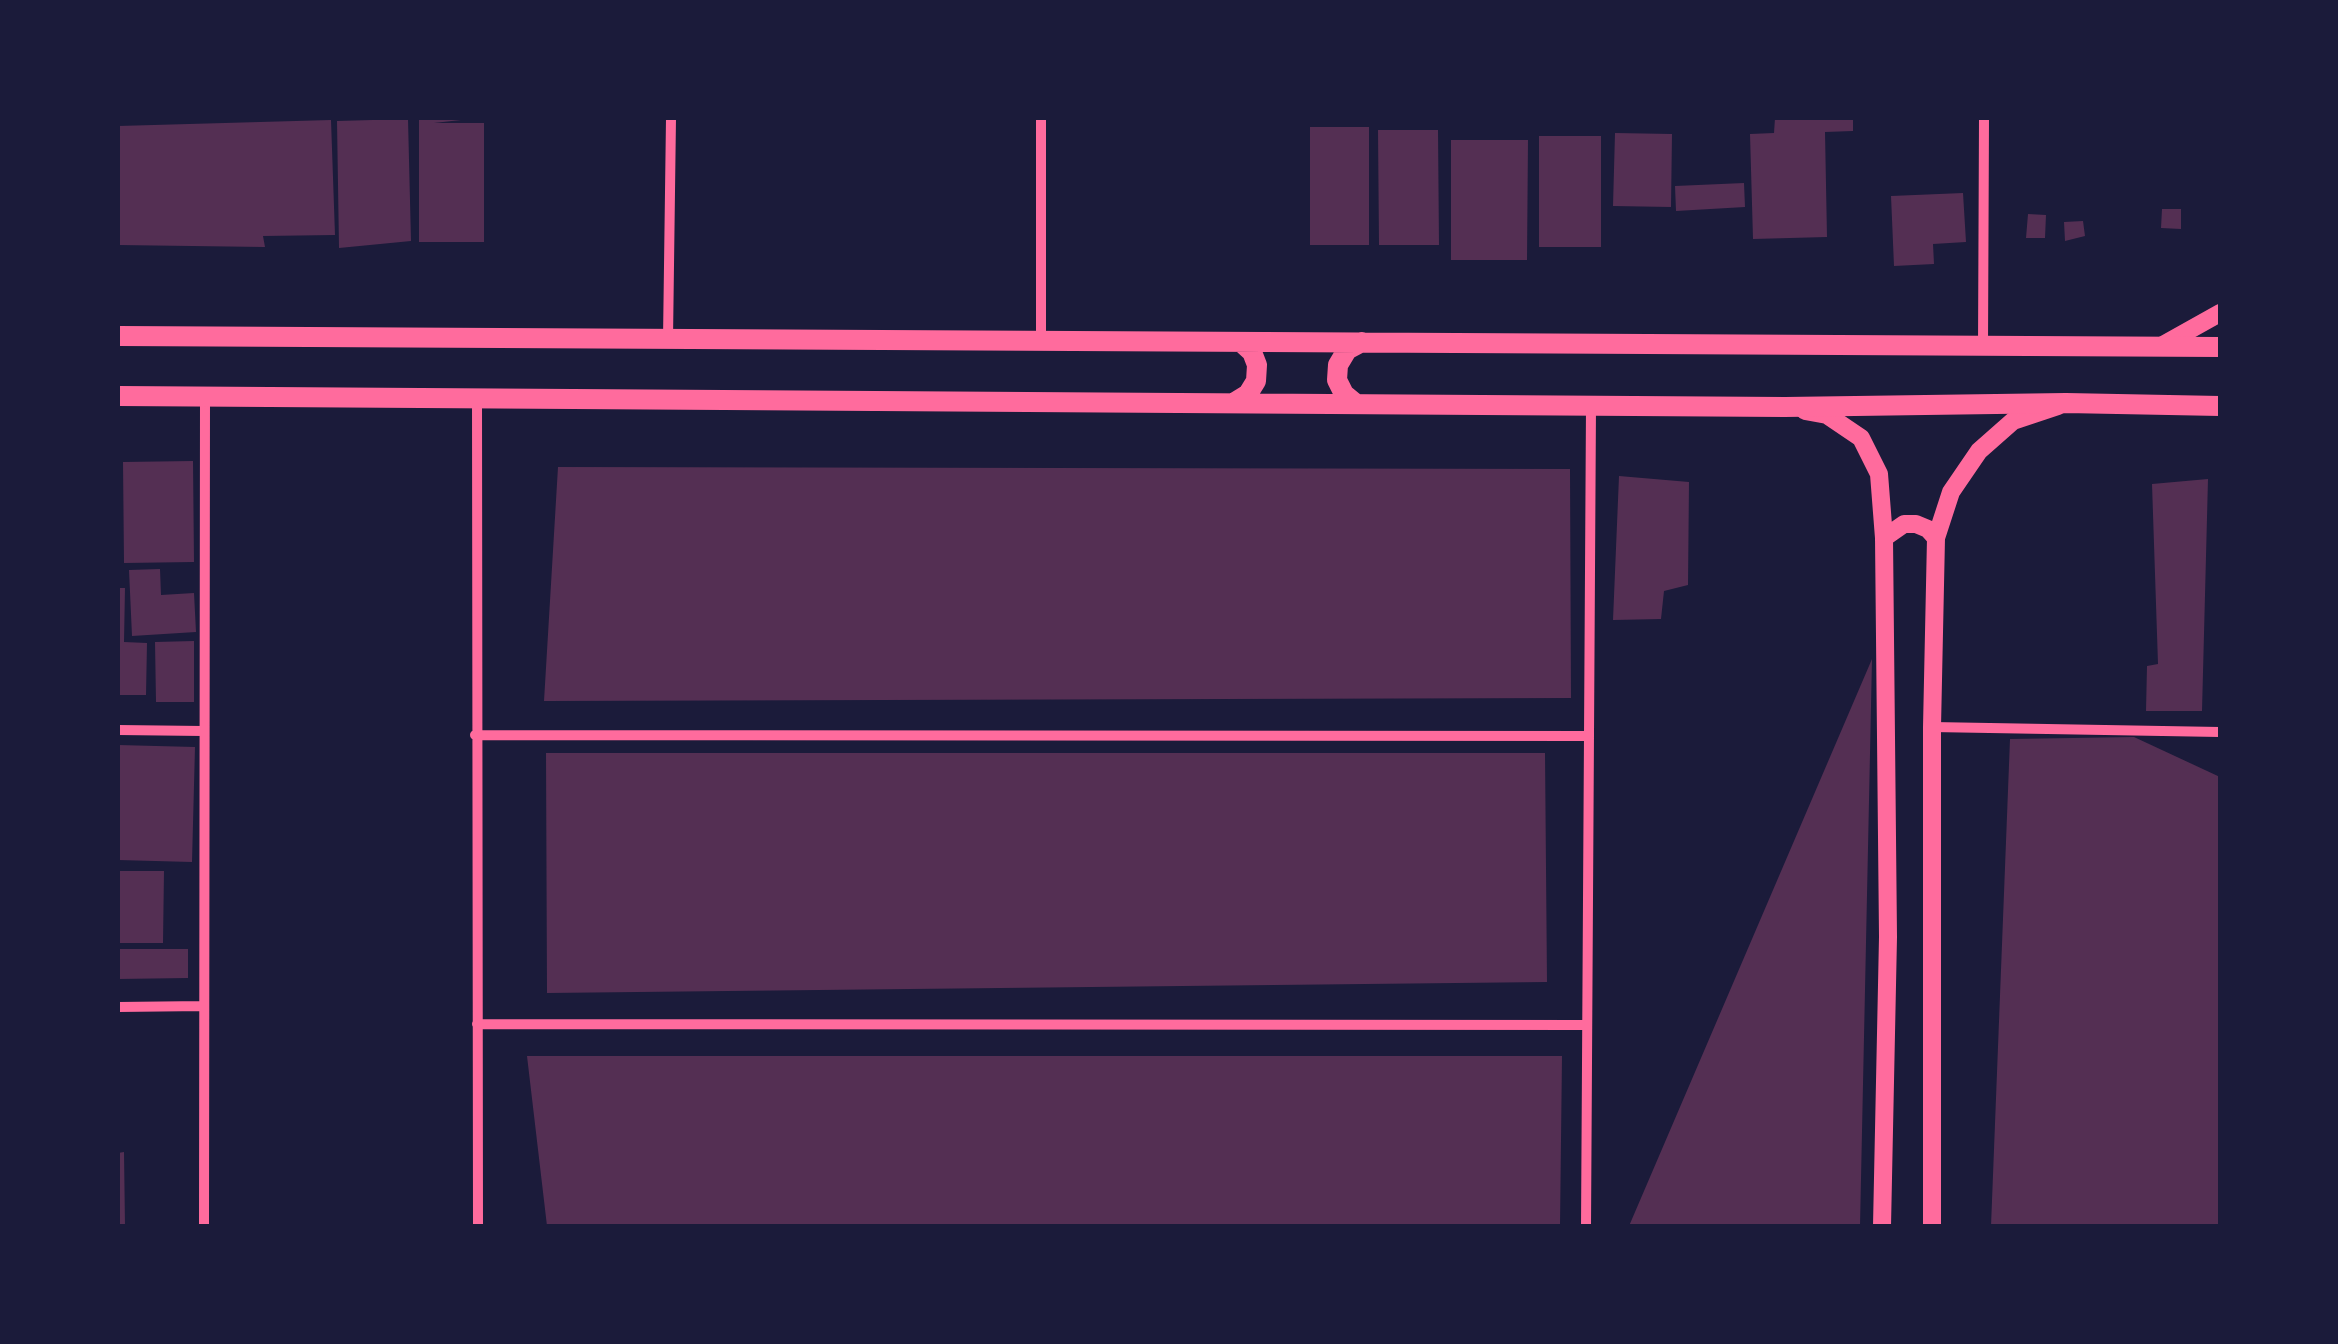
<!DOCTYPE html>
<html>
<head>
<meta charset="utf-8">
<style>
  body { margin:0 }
  #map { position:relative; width:2338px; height:1344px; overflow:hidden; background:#1b1b3a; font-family:Quicksand,sans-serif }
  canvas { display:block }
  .frame { position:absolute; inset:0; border:120px solid #1b1b3a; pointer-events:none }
</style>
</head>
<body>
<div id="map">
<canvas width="2338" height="1344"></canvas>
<div class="frame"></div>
</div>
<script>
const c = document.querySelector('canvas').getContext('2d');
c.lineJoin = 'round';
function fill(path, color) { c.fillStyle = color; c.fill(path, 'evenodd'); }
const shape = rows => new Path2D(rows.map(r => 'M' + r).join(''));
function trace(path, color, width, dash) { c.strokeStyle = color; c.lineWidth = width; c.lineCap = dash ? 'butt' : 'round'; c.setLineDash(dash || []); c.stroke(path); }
fill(shape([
  [419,118,461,118,461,120,434,123,484,123,484,242,419,242],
  [1775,118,1853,118,1853,131,1825,132,1827,237,1753,239,1750,134,1774,133],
  [408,119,411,241,339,248,337,121],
  [331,120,335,235,263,236,265,247,118,245,118,126],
  [1310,127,1369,127,1369,245,1310,245],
  [1378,130,1438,130,1439,245,1379,245],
  [1615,133,1672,134,1671,207,1613,206],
  [1539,136,1601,136,1601,247,1539,247],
  [1451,140,1528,140,1527,260,1451,260],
  [1744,183,1745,207,1676,211,1675,186],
  [1963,193,1966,242,1933,244,1934,264,1894,266,1891,196],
  [2162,209,2181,209,2181,229,2161,228],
  [2028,214,2046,215,2045,238,2026,238],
  [2083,221,2085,236,2065,241,2064,222],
  [193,461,194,562,124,563,123,462],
  [558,467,1570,469,1571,698,544,701],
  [1619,476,1689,482,1688,585,1664,591,1661,619,1613,620],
  [2208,479,2202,711,2146,711,2147,666,2158,664,2152,484],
  [160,569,161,595,194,593,196,632,132,636,129,570],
  [118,588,125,588,124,642,147,643,146,695,118,695],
  [194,641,194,702,156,702,155,642],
  [1872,659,1860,1226,1629,1226],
  [2134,737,2220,777,2220,1226,1991,1226,2010,739],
  [118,745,195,747,192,862,118,860],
  [546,753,1545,753,1547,982,547,993],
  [118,871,164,871,163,943,118,943],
  [118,949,188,949,188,978,118,979],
  [527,1056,1562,1056,1560,1226,547,1226],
  [124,1152,125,1226,118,1226,118,1153]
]), '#542f53');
trace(shape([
  [668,339,671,118],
  [1041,341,1041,118],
  [1983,345,1984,118],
  [477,399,478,1226],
  [1932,727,2220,732],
  [118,730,203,731],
  [475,735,1587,736],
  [118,1007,204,1006],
  [477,1024,1587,1025],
  [204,1226,205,397],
  [1586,1226,1591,406]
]), '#ff6b9d', 10);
trace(shape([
  [2161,346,2220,313],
  [1805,411,1827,415,1861,438,1879,474,1884,538,1888,937,1882,1226],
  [1884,538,1904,524,1916,524,1928,529,1936,538],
  [1932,1226,1932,727,1936,538,1951,492,1979,451,2013,421,2058,406]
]), '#ff6b9d', 18);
trace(shape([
  [118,336,2220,347],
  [118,396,1785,407,2066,403,2220,406],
  [1235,402,1248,394,1256,381,1257,365,1252,352,1241,342],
  [1355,403,1344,394,1337,380,1338,365,1347,350,1362,342]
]), '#ff6b9d', 20);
</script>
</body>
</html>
